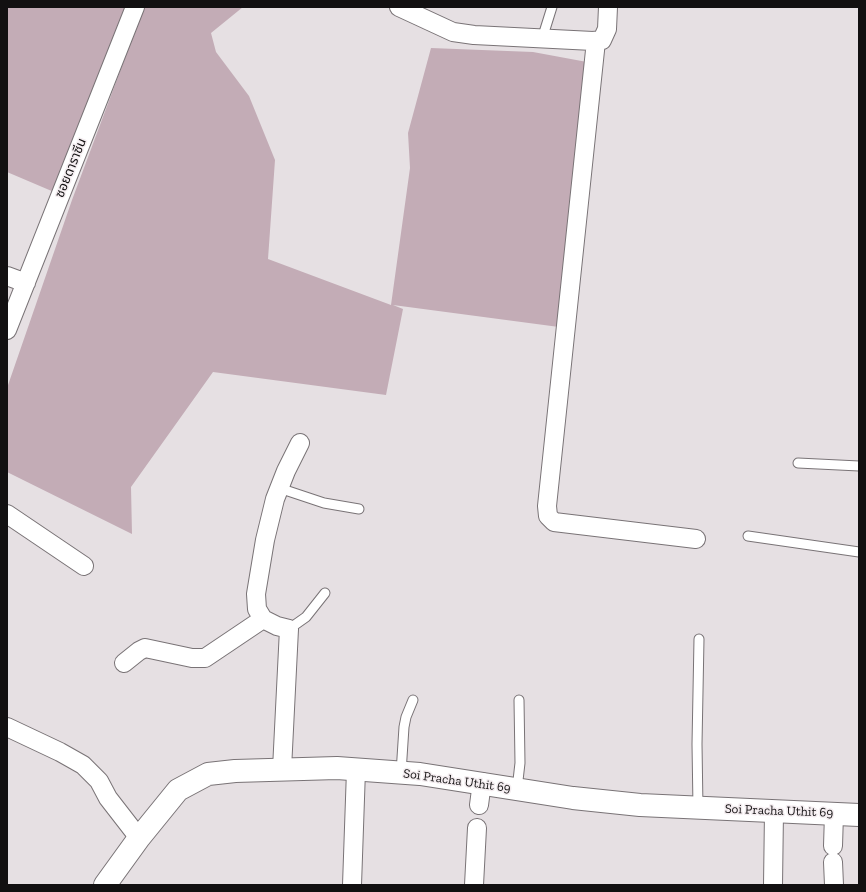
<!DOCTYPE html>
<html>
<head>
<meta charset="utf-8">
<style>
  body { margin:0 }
  #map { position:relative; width:866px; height:892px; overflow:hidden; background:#e6e0e3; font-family:"Zilla Slab",serif }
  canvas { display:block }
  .frame { position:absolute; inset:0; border:8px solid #121011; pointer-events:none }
</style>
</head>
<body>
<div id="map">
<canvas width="866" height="892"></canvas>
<div class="frame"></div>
</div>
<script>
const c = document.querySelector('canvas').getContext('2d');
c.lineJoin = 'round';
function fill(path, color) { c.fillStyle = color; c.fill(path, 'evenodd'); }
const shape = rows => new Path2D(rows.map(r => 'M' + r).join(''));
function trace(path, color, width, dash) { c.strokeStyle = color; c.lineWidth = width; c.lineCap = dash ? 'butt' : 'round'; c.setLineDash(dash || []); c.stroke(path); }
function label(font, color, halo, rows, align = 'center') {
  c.font = font + ' "Zilla Slab","Noto Sans Thai",serif'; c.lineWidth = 3; c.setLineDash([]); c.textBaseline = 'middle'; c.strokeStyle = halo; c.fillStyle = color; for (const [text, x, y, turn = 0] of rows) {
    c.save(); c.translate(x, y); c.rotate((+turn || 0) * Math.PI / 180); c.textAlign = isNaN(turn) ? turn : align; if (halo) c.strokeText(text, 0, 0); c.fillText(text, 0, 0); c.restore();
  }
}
fill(shape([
  [7,7,125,7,54,192,7,172],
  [144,7,243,7,211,33,216,52,249,96,275,160,268,259,391,305,410,168,408,133,431,48,533,52,587,62,559,327,393,305,403,309,386,395,213,372,131,487,132,534,7,472,7,388,72,200]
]), '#c3acb6');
const service = shape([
  [542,39,552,7],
  [798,463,859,466],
  [279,488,324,503,359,509],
  [748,536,859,552],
  [289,629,306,617,325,593],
  [401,773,404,727,406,717,413,700],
  [517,789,520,763,519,700],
  [698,808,697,744,699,639]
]);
const minor = shape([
  [399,7,453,32,474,35,593,41,602,40,607,29,608,7],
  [596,41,547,506,548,516,554,522,696,539],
  [7,276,26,283],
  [7,330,135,7],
  [7,514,84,566],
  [124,663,139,651,145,648,192,658,205,658,263,619],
  [7,727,60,752,83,765,99,781,108,798,139,838],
  [282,769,289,629,277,626,263,619,257,609,256,594,265,540,275,499,286,471,300,443],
  [479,805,482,782],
  [833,846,834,814],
  [833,862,834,885],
  [352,885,356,770],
  [474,885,477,828],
  [773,885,774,812]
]);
const tertiary = shape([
  [105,885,139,838,178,790,208,774,235,771,337,768,420,774,573,798,640,805,859,815]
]);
trace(service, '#797376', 11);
trace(minor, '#797376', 20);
trace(tertiary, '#797376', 24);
trace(service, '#fff', 9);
trace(minor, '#fff', 18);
trace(tertiary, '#fff', 22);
label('13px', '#121011', '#f4edf0', [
  ["ซอยดาราซีน",71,168,-68],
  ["Soi Pracha Uthit 69",457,781,8],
  ["Soi Pracha Uthit 69",779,811,2]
]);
</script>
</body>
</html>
